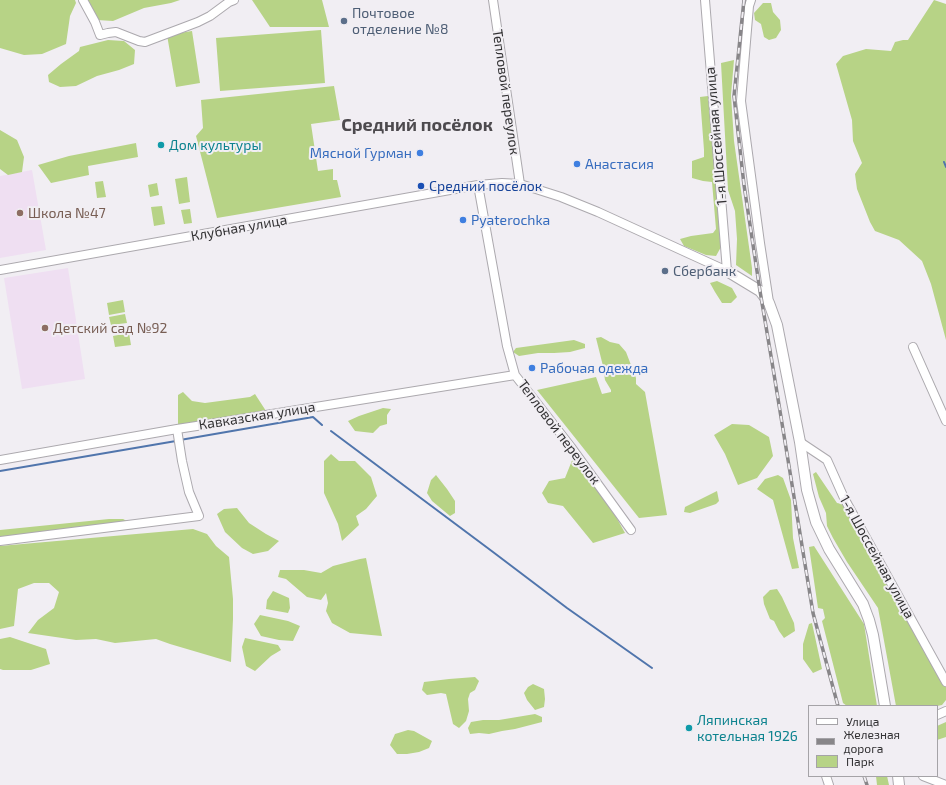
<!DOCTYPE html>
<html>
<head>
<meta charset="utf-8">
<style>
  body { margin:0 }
  #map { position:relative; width:946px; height:785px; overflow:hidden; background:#f1eef3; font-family:"Exo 2",sans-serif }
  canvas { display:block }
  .legend { position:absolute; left:808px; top:705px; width:130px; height:72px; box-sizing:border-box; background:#f1eef3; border:1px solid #a5a3a7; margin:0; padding:5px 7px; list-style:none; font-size:12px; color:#333234 }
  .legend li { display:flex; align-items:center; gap:8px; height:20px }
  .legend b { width:20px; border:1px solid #a5a3a7 }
</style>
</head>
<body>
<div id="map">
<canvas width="946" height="785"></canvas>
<ul class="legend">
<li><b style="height:5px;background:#fff"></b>Улица</li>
<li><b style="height:5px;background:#888689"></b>Железная дорога</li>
<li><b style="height:11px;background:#b7d386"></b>Парк</li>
</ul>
</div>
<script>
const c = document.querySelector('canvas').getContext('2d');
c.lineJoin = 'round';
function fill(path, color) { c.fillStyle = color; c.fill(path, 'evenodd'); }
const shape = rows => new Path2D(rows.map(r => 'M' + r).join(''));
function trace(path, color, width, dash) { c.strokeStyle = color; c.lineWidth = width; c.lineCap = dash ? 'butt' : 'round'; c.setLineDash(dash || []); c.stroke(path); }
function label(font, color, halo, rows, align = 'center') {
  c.font = font + ' "Exo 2",sans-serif'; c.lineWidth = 4; c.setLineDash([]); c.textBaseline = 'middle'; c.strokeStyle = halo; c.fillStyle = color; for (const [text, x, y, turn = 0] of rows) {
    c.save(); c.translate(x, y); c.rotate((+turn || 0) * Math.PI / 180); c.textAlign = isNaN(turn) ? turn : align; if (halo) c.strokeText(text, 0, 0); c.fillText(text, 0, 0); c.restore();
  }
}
fill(shape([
  [32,170,46,250,0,258,0,176],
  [68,268,85,379,22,389,4,278]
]), '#efdff2');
fill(shape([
  [0,0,75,0,76,3,70,16,66,44,42,54,24,55,0,48],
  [87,0,180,0,171,3,144,8,113,21,97,20],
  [252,0,322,0,329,27,270,27],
  [934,0,946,4,946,340,931,284,922,261,899,240,875,231,870,222,857,189,855,174,862,163,853,141,852,120,836,64,843,56,866,49,891,51,895,42,903,40,908,40],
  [763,3,771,3,773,12,780,20,781,30,776,38,769,40,764,37,761,24,755,20,754,13],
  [321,30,325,83,220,91,216,38],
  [192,31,200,83,176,87,167,35],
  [108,40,124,41,135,50,134,64,119,70,97,76,76,86,60,87,49,82,48,75,61,64,79,51,80,47],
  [734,60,731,95,734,141,752,268,752,276,736,265,737,239,735,211,728,190,721,63],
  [334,86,340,120,311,124,318,171,333,169,333,180,337,180,341,197,217,218,196,136,203,128,201,100],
  [708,96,716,179,721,247,716,256,706,255,684,246,680,239,691,236,713,233,716,229,712,182,703,181,692,178,692,161,704,157,704,150,700,97],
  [0,130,17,140,24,157,22,172,8,175,0,169],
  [136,143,138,157,88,166,89,175,51,183,38,165,69,156],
  [187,177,190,202,179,204,175,179],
  [103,181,106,197,97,198,95,182],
  [157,183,159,195,150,197,148,185],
  [162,206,165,224,154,226,151,207],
  [190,209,192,223,184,224,181,210],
  [717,281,732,288,737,297,731,303,722,303,715,292,710,283],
  [123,300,125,312,109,315,107,303],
  [125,314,127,323,111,325,109,317],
  [129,333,131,345,115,347,113,336],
  [601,337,610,342,619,344,626,352,636,378,636,384,645,392,667,515,639,518,537,390,596,377,602,394,611,392,611,390,605,380,603,366,596,338],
  [574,340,585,344,585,348,570,352,554,353,538,353,519,356,513,352,516,348],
  [183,392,192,401,205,403,250,397,255,394,266,411,178,426,178,395],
  [383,408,391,409,387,415,387,424,380,426,373,433,355,431,348,421,359,416],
  [732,424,749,425,769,437,773,456,757,478,738,485,725,454,714,435],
  [331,454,339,461,355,461,371,477,377,496,366,509,356,516,359,525,342,541,338,524,324,493,324,461],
  [573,458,604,495,625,533,593,543,563,506,548,503,542,493,549,481,565,478],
  [816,472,837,503,842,504,946,687,946,700,942,705,937,706,896,706,878,608,847,562,833,538,827,526,826,513,819,497,813,474],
  [436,475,447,489,455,501,455,513,450,516,432,501,427,493,431,480],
  [778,475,783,478,791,500,793,538,799,568,792,569,773,500,757,489,765,479],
  [717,491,719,501,716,504,690,513,684,512,685,507],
  [237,508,249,523,266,534,279,541,268,551,253,554,242,548,225,532,217,514,224,509],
  [109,519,123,519,129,522,134,529,0,542,0,530],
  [193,529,207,534,216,546,229,557,233,599,233,619,231,662,170,644,156,639,115,643,96,639,76,640,28,633,38,620,54,608,59,592,49,583,34,583,18,589,14,626,0,629,0,546],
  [814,546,864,624,877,706,847,706,843,703,822,621,825,618,823,609,818,608,809,547],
  [366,558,382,636,350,633,332,623,326,611,328,603,326,593,321,600,307,597,286,579,278,577,280,570,304,570,321,573,333,566,360,559],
  [777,589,782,597,794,623,795,631,784,638,779,631,774,621,770,619,764,604,763,597,770,590],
  [273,591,289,598,290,608,288,613,266,609,267,600],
  [260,615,288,621,300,626,293,641,279,640,261,636,254,624],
  [812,623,822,669,813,673,803,659,803,644,809,624],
  [10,637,46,649,50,664,31,670,3,670,0,669,0,639],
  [245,638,278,645,281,650,271,656,255,671,246,666,242,647],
  [475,677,479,681,475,690,470,693,468,699,469,711,466,721,459,728,453,724,446,694,441,693,427,695,422,690,424,682,449,679],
  [533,684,544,689,545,699,544,707,535,710,527,700,524,693,528,687],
  [535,714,542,717,542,722,515,729,502,731,489,734,479,733,470,734,468,728,471,722,483,720,499,720],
  [946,722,946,737,937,740,937,726],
  [408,730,414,731,432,741,429,748,419,752,407,754,397,754,390,745,395,734],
  [876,776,887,776,889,785,877,785]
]), '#b7d386');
trace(shape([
  [944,162,946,167],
  [331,431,493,552,567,608,652,668],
  [180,440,313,417,322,425],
  [0,471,176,441]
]), '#5075ac', 2);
const minor = shape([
  [83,0,95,22,100,35,108,33,116,32,139,41,145,42,198,22,210,16,229,2,234,0],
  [493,0,520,184],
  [751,0,749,6,741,101,760,243,769,302],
  [478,185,507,346,515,375,571,447,631,530],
  [0,270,478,185,502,183,520,184,539,190,561,197,598,212,727,271,705,0],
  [913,347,946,421],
  [800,442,827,460,844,498,946,682],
  [0,460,177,429,216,423,515,375],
  [0,541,199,516,189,492,182,461,177,429],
  [937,715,946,711],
  [826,776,829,785],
  [923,776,946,785]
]);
const major = shape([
  [727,271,760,291,769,303,777,325,800,442,807,490,816,522,829,549,863,604,869,620,873,635,885,706],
  [898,776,899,785]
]);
trace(minor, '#aca9ae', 10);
trace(major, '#aca9ae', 12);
trace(minor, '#fff', 8);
trace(major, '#fff', 10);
const rail = shape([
  [744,0,734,96,744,185,760,291,772,362,813,613,838,706],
  [864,776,867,785]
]);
trace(rail, '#888689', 3.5);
trace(rail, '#f1eef3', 2, [6]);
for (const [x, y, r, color] of [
  [344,21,4,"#5c6f8a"],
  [161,145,4,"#0f9aa8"],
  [420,153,4,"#3f7fe0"],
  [577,164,4,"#3f7fe0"],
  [421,186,4,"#1a4fb4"],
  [20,213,4,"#8d6e63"],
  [463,220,4,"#3f7fe0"],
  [665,271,4,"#5c6f8a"],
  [45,328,4,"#8d6e63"],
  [532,368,4,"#3f7fe0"],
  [689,728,4,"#0f9aa8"]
]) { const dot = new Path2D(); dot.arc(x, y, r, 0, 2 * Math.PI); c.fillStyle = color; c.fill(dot); trace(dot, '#f1eef3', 1.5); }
label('14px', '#4e5e75', '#f1eef3', [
  ["Почтовое",352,13],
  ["отделение №8",352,29],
  ["Сбербанк",673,271]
], 'left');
label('14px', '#333234', '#f1eef3', [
  ["Тепловой переулок",506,92,82],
  ["1-я Шоссейная улица",716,136,-95],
  ["Клубная улица",239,228,-10],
  ["Кавказская улица",257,416,-9],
  ["Тепловой переулок",559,432,53],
  ["1-я Шоссейная улица",877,557,61]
]);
label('14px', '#0d838f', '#f1eef3', [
  ["Дом культуры",169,145],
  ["Ляпинская",697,720],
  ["котельная 1926",697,736]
], 'left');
label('14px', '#366cbe', '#f1eef3', [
  ["Мясной Гурман",412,153,"right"],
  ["Анастасия",585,164],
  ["Pyaterochka",471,220],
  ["Рабочая одежда",540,368]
], 'left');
label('14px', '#164399', '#f1eef3', [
  ["Средний посёлок",429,186]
], 'left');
label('14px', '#785e54', '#f1eef3', [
  ["Школа №47",28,213],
  ["Детский сад №92",53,328]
], 'left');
label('bold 18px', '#4d4a4e', '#f1eef3', [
  ["Средний посёлок",417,125]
]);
</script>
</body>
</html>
